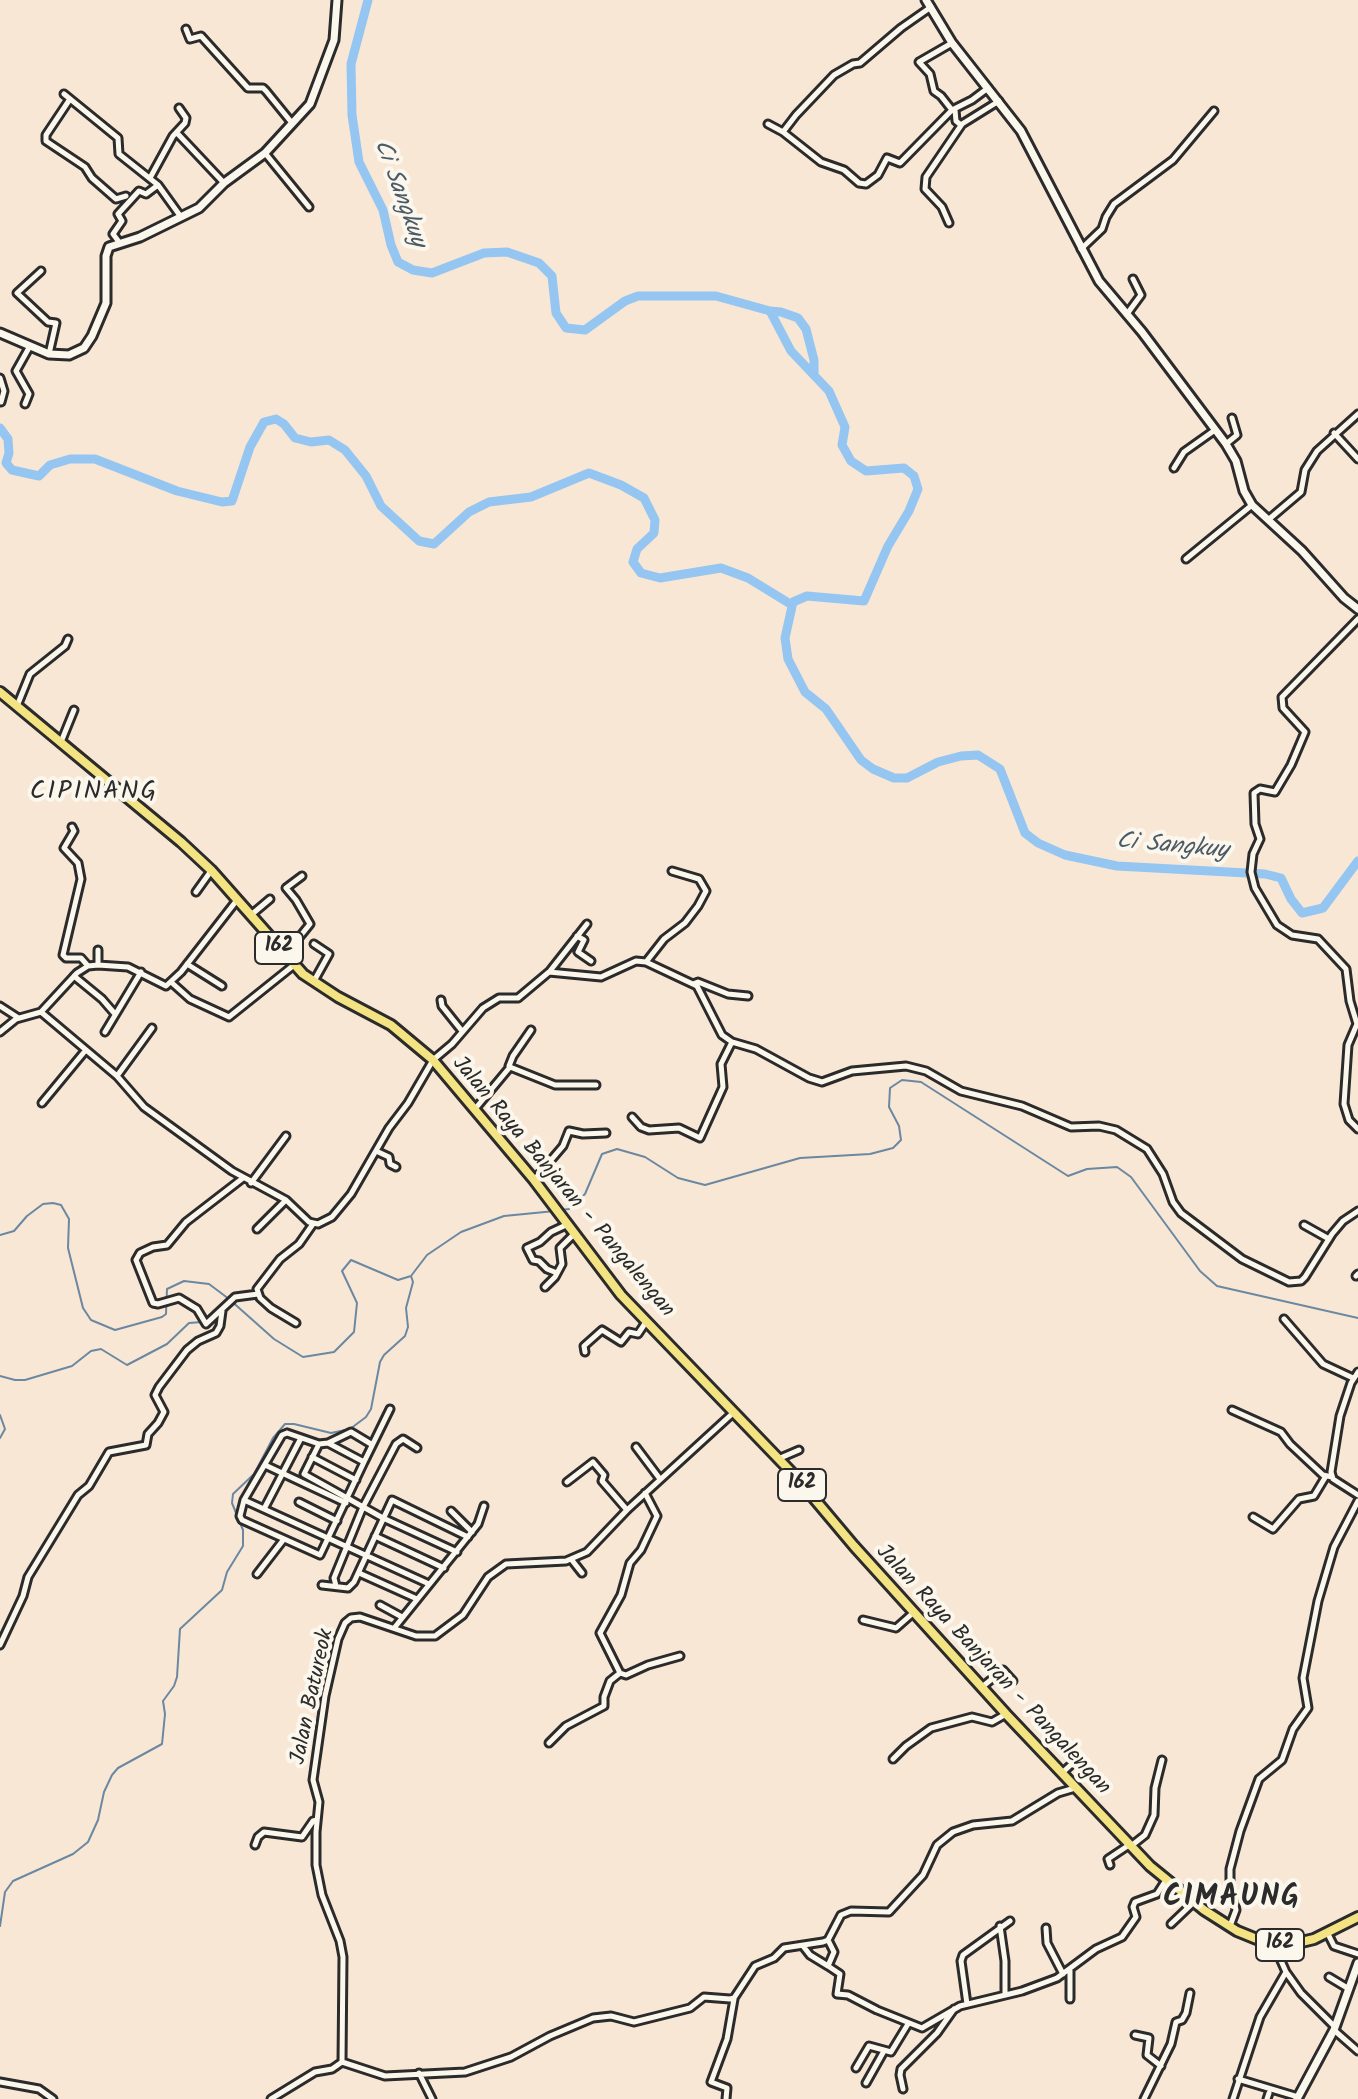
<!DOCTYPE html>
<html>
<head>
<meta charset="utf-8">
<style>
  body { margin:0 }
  canvas { display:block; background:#f8e7d5 }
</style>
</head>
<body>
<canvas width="1358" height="2099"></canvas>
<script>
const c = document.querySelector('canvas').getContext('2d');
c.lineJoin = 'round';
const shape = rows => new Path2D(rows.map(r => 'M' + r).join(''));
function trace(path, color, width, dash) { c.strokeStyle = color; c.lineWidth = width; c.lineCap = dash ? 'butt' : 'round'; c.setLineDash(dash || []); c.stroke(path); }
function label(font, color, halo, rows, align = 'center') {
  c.font = font + ' Kalam,sans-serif'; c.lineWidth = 8; c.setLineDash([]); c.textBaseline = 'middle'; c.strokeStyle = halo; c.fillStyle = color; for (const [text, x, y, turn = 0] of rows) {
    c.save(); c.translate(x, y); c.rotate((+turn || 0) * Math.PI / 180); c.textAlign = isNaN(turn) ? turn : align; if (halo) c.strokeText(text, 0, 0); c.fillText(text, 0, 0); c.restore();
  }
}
trace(shape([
  [561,1210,569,1209,585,1194,602,1154,617,1149,645,1157,678,1178,705,1185,800,1158,870,1154,893,1148,901,1140,899,1126,889,1107,890,1088,902,1080,921,1082,1068,1176,1087,1169,1117,1167,1131,1177,1200,1271,1217,1286,1358,1318],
  [0,1235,14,1231,27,1216,43,1204,53,1203,61,1205,69,1219,68,1248,83,1308,91,1320,115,1330,162,1317,166,1314,167,1289,184,1281,209,1284,229,1299],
  [0,1376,15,1380,25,1380,72,1366,91,1351,101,1349,127,1365,167,1344,189,1323,202,1322,229,1299,274,1339,303,1357,334,1352,354,1332,357,1303,342,1271,351,1260,398,1280,411,1276,427,1255,461,1232,504,1216,555,1211],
  [0,1415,5,1429,0,1438],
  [0,1926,5,1892,13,1881,73,1854,88,1842,98,1820,104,1792,112,1775,118,1768,162,1744,165,1714,163,1701,174,1686,177,1677,180,1629,222,1590,227,1572,243,1546,243,1530,232,1503,233,1494,254,1474,273,1438,285,1424,294,1424,331,1433,350,1429,366,1417,371,1409,380,1362,384,1355,405,1336,408,1327,406,1308,413,1282,411,1276]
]), '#6b88a2', 2);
trace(shape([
  [368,0,351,64,352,115,359,162,383,210,391,245,398,262,413,270,432,273,484,253,507,252,539,263,552,276,556,313,566,328,585,330,625,301,638,296,716,296,770,311,791,351,829,391,845,427,842,445,851,461,866,471,904,468,914,476,918,489,909,511,888,546,864,601,807,596,793,602,785,638,788,659,805,692,826,709,861,760,873,769,894,778,907,778,938,762,961,756,978,755,1000,769,1025,833,1038,843,1065,855,1117,866,1265,874,1281,878,1291,899,1302,913,1323,908,1358,861],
  [770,311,781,312,798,318,806,329,814,360,814,375],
  [0,428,8,439,9,453,6,463,12,470,39,476,50,465,70,459,95,459,177,491,222,502,232,501,250,447,264,422,276,419,284,424,295,438,311,442,329,440,345,450,366,476,381,506,419,541,434,544,469,512,489,502,531,497,589,473,621,485,644,498,655,520,654,533,637,549,633,562,641,573,660,578,721,568,748,578,792,605]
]), '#95c6f1', 9);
const street = shape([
  [186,29,190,39,201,36,248,88,263,88,266,91,292,123],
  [64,94,118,138,119,154,158,185,181,217],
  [70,99,46,135,46,141,85,167,92,178,116,199,126,196],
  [952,110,941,96,934,91,930,74,919,62,952,43],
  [955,110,956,121,961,125],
  [768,124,783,132,821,162,844,170,859,183,866,184,878,175,887,158,900,163,952,110,972,100,988,88],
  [783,132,796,115,834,75,853,64,860,63,901,28,931,7],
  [177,133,224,183],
  [265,153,309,207],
  [150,178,173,136,185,123,186,118,179,108],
  [949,223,942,207,925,189,926,177,962,124,999,101],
  [119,242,113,234,122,221,118,214,139,191,146,194,158,185],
  [1081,249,1102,229,1106,217,1114,204,1173,160,1214,111],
  [41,271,17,293,48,322,56,323,49,354],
  [1127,314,1141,295,1133,279],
  [0,378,4,391,1,402],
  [25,404,29,394,16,371,30,346],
  [1334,433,1358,459],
  [1226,444,1237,435,1232,418],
  [1174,468,1184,452,1215,430],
  [1268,520,1301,492,1305,470,1317,451,1358,414],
  [1186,559,1252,505],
  [1358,619,1282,697,1283,708,1305,732,1291,765,1275,792,1260,789,1254,793,1255,824,1260,839,1253,854,1251,872,1255,888,1277,925,1292,935,1318,939,1346,969,1350,1001,1357,1024,1348,1045,1344,1104,1349,1120,1358,1129],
  [17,706,30,674,65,646,68,639],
  [61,742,74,710],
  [72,827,74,831,64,848,78,863,81,879,63,955,66,958,81,958,88,966],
  [196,892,211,871],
  [251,915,270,899],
  [577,936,584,940,578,952,591,961],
  [98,950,98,965],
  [285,955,310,924,296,900,286,888,302,876],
  [646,962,664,939,685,923,698,906,706,891,699,879,672,871],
  [187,964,222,986],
  [550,971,587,924],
  [74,976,102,999,115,1014],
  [314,981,329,954,314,944],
  [171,982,190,999,229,1017,294,965],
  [693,984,698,982,728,994,748,996],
  [441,1000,442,1006,462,1031],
  [0,1006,17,1017],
  [41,1012,117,1076,144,1107,232,1171,286,1200,309,1222,318,1224,332,1217,351,1194,389,1128,408,1103,433,1060,452,1044,483,1008,499,998,518,998,549,972,601,977,636,961,646,962,697,986,722,1035,732,1042,756,1049,809,1078,822,1082,852,1071,906,1066,926,1071,961,1091,1022,1106,1071,1127,1099,1126,1116,1130,1147,1149,1163,1174,1173,1202,1181,1213,1242,1259,1289,1282,1301,1281,1305,1277,1332,1234,1343,1221,1358,1211],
  [0,1032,16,1019,41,1012,77,973,88,966,98,965,128,967,166,986,181,972,237,900],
  [105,1032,141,972],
  [509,1066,513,1056,531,1030],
  [117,1076,152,1028],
  [42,1103,85,1051],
  [475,1109,510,1067,555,1085,596,1085],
  [632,1117,641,1127,649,1130,679,1128,700,1138,723,1087,721,1064,732,1042],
  [376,1151,389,1157,390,1164,396,1167],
  [243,1178,186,1222,167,1245,153,1247,140,1253,136,1260,153,1303,158,1304,179,1298,197,1309,206,1324,235,1297,258,1294],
  [534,1180,563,1146,569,1131,583,1134,606,1133],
  [251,1183,286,1136],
  [1304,1225,1329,1239],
  [257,1229,286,1200],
  [557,1273,547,1269,539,1261,533,1260,527,1248,540,1242,551,1232,566,1225],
  [1356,1276,1358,1274],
  [545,1287,555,1277,562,1264,560,1248,573,1235],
  [1284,1319,1323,1364,1353,1378],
  [296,1323,271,1308,260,1298,257,1289,280,1259,299,1244,313,1224],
  [585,1352,584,1346,602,1330,621,1342,629,1332,638,1334,646,1322],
  [1358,1372,1351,1383,1340,1416,1331,1472,1333,1479,1358,1495],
  [1232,1410,1281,1432,1290,1444,1323,1475,1332,1477],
  [287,1433,319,1444,328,1443,364,1462,320,1555,242,1520,240,1516,244,1500,282,1435,287,1433],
  [328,1443,351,1432,371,1444],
  [319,1444,304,1474,383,1518,457,1552],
  [636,1447,660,1479],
  [312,1457,356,1480],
  [778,1459,799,1450],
  [364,1462,390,1409],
  [265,1465,346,1503],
  [567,1482,593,1462,604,1475,602,1481,627,1510],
  [244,1500,429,1584],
  [299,1502,337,1521],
  [264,1509,301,1438],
  [451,1511,472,1532],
  [1253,1517,1273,1529,1299,1499,1314,1496,1326,1476],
  [375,1536,444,1568],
  [571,1559,582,1573],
  [359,1573,417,1599],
  [257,1574,284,1539],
  [322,1585,348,1588,354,1582,392,1500,468,1537],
  [336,1586,334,1578,363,1507,396,1444,403,1439,417,1448],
  [380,1605,402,1617],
  [863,1620,896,1628,913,1613],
  [395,1627,478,1524,484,1506],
  [0,1645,23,1596,28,1577,78,1495,89,1486,109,1452,146,1445,148,1434,158,1423,164,1412,155,1395,159,1387,187,1350,198,1341,216,1333,220,1326,222,1311],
  [620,1673,626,1675,648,1665,680,1656],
  [982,1687,1003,1670,1013,1681],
  [549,1743,566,1726,604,1706,604,1697,610,1681,620,1673,600,1633,621,1595,630,1563,641,1550,657,1516,645,1493],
  [893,1759,906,1746,931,1728,972,1717,992,1722,1006,1714],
  [1062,1773,1075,1761],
  [255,1845,258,1837,264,1832,302,1837,313,1821,317,1820],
  [1131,1846,1145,1835,1154,1815,1155,1788,1162,1760],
  [1110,1865,1108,1859,1129,1845],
  [1171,1924,1194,1902],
  [1000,1926,1005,1961,1005,1995],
  [1230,1926,1236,1910,1230,1880,1230,1869,1240,1831,1259,1779,1282,1760,1293,1729,1308,1708,1303,1678,1318,1601,1334,1547,1358,1501],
  [1046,1928,1047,1943,1063,1974],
  [1328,1934,1334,1946,1358,1954],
  [828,1940,834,1952,828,1966,840,1974,837,1994,848,1995,877,2010,922,2028,960,2006,1022,1991,1057,1978,1096,1949,1122,1937,1136,1917,1133,1907,1135,1902,1157,1894,1166,1880],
  [1274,1945,1286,1972,1301,1993,1335,2027],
  [803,1946,810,1955,828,1966],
  [1070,1971,1070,1999],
  [1329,1977,1349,1989],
  [967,2004,961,1961,963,1955,1010,1921],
  [1334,2030,1358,2051],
  [1135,2035,1149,2038,1147,2055,1161,2066],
  [342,2062,343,1957,340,1941,322,1895,316,1865,316,1832,319,1802,313,1780,325,1696,338,1639,345,1623,351,1618,360,1617,416,1636,435,1636,463,1615,488,1577,506,1564,566,1561,587,1552,627,1510,733,1413],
  [342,2062,385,2076,465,2072,511,2057,550,2036,593,2018,611,2016,634,2022,690,2008,704,1997,730,1999,734,1998,755,1966,774,1958,784,1948,823,1942,828,1940,841,1915,851,1911,889,1912,923,1875,937,1845,953,1832,973,1825,1012,1821,1058,1793,1075,1788],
  [856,2068,869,2046,891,2052,908,2024],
  [419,2073,432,2099],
  [1238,2079,1298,2097],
  [0,2082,39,2089,53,2099],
  [866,2083,884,2051],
  [903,2089,900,2075,901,2069,937,2033,954,2009],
  [271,2099,315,2072,332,2069,342,2062],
  [726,2099,727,2088,711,2082,727,2039,734,1999],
  [1144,2099,1171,2044,1176,2022,1182,2020,1186,2013,1190,1993],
  [1233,2099,1260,2017,1286,1972],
  [1267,2099,1269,2093]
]);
const secondary = shape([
  [926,0,952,43,1021,131,1099,281,1142,332,1226,444,1236,461,1244,491,1252,505,1302,551,1344,598,1358,609],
  [0,333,49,354,69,355,84,348,92,336,106,303,106,256,109,247,140,237,199,208,224,183,265,153,310,104,334,40,337,0],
  [1297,2099,1334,2030,1358,1963]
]);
const primary = shape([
  [0,692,181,842,211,870,303,974,338,997,391,1025,433,1060,534,1180,621,1295,796,1477,854,1546,1006,1714,1150,1866,1204,1910,1237,1931,1269,1944,1293,1944,1314,1939,1358,1917]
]);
trace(street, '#2b2b2b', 11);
trace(secondary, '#2b2b2b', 13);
trace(primary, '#2b2b2b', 14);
trace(street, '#fbf7ec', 5);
trace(secondary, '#fbf7ec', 7);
trace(primary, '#f4e382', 8);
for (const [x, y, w] of [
  [279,948,48],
  [802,1485,48],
  [1280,1945,48]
]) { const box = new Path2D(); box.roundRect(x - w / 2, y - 16, w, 32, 6); c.fillStyle = '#fbf7ec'; c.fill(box); trace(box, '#2b2b2b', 2); }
label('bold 20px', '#2b2b2b', null, [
  ["162",279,948],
  ["162",802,1485],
  ["162",1280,1945]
]);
label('22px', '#2b2b2b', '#fbf7ec', [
  ["Jalan Raya Banjaran - Pangalengan",562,1188,50],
  ["Jalan Raya Banjaran - Pangalengan",992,1671,47],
  ["Jalan Batureok",314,1697,-78]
]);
label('italic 24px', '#4b5a66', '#fbf7ec', [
  ["Ci Sangkuy",398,194,70],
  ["Ci Sangkuy",1172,848,5]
]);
c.letterSpacing = '2px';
label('26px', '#2b2b2b', '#fbf7ec', [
  ["CIPINANG",94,794]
]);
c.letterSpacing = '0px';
c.letterSpacing = '2px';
label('bold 30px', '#2b2b2b', '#fbf7ec', [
  ["CIMAUNG",1232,1900]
]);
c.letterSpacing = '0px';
</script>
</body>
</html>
